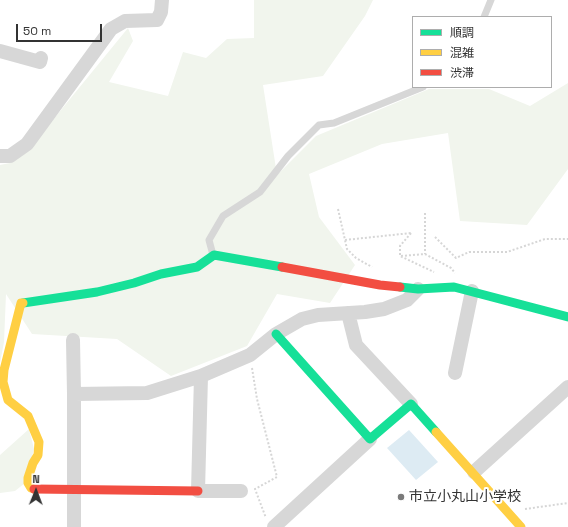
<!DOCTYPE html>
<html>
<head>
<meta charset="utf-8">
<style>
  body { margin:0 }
  #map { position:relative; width:568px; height:527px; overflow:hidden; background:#fff; font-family:"Space Grotesk","Noto Sans JP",sans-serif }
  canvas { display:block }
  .legend { position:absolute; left:412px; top:16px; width:140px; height:72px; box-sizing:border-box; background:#fff; border:1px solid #adadad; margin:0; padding:5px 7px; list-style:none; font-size:12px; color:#333 }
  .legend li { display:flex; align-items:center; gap:8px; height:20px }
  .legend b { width:20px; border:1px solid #adadad }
  .north { position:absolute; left:16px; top:471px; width:40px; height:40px; -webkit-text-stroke:3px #fff; paint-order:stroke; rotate:1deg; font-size:11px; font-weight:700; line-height:16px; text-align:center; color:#333 }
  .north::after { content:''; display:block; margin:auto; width:14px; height:18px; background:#333; clip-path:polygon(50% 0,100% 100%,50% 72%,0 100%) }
  .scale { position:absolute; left:16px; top:24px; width:86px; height:18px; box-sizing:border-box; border:2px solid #333; border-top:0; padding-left:5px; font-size:12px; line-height:14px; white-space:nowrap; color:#333; -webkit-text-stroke:3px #fff; paint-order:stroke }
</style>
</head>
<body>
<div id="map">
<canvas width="568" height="527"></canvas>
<ul class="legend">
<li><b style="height:5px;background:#16e098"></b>順調</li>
<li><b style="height:5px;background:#ffcf43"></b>混雑</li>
<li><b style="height:5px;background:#f24e42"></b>渋滞</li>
</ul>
<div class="north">N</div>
<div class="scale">50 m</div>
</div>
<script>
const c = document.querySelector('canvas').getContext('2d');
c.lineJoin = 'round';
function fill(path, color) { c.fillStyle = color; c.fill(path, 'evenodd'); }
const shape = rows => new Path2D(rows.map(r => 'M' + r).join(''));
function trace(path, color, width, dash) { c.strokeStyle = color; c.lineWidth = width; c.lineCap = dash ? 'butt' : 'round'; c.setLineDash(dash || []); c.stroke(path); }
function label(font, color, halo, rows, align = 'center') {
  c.font = font + ' "Space Grotesk","Noto Sans JP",sans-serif'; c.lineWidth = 4; c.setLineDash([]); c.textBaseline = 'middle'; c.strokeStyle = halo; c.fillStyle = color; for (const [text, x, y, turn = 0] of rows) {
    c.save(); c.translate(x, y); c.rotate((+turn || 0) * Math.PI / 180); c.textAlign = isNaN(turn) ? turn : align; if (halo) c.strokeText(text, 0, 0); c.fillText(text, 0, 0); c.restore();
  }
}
fill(shape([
  [254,0,373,0,365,16,323,76,263,85,277,175,316,136,429,89,489,89,530,106,568,83,568,169,527,225,460,221,448,133,382,144,309,174,319,217,355,265,330,303,277,294,247,346,171,376,117,339,32,334,6,294,4,342,0,363,0,165,10,163,34,143,128,28,133,41,109,82,168,96,183,52,206,58,227,39,254,38],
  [29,429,34,449,25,483,15,491,0,493,0,455]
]), '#f1f5ed');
fill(shape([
  [409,430,438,462,416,480,387,448]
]), '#ddebf3');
trace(shape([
  [338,209,347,249,356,258,372,267],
  [425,213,425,254],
  [411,233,400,246,400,256,434,272],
  [435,237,456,258,469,252,507,252,545,239,568,239],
  [345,240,411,233],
  [401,256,425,254,451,268,455,273],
  [252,368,257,399,277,477,255,489,266,518],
  [525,509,568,503]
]), '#d6d6d6', 2, [2, 2]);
trace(shape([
  [484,17,491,0],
  [213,255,209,240,223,216,260,192,288,156,319,125,334,123,423,87]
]), '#d7d7d7', 7);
trace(shape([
  [0,51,40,62,41,58],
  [0,156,10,156,27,144,111,29,125,21,157,20,161,12,162,0],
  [348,313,356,345,411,404],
  [73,340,74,394],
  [455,373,472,291],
  [201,376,198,491,241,491],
  [474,472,568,387],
  [74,527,74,394,147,393,201,376,250,355,276,334,302,319,318,315,365,312,384,309,407,300,418,289],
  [274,527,370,439]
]), '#d7d7d7', 14);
trace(shape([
  [400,287,418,289,454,287,568,317],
  [23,303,97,292,134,283,161,274,197,267,214,255,282,267],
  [276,334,370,439,411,404,436,432]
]), '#16e098', 9);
trace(shape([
  [23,303,21,303,4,370,3,382,8,400,28,416,39,442,38,455,33,463,28,478,28,483,31,488,34,489],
  [436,432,521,527]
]), '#ffcf43', 9);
trace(shape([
  [282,267,380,285,400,287],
  [34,489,198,491]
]), '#f24e42', 9);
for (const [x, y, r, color] of [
  [401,497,4,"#7a7a7a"]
]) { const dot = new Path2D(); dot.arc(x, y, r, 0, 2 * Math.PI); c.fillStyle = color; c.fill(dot); trace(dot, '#fff', 1.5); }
label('14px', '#333', '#fff', [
  ["市立小丸山小学校",409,497]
], 'left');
</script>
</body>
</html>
